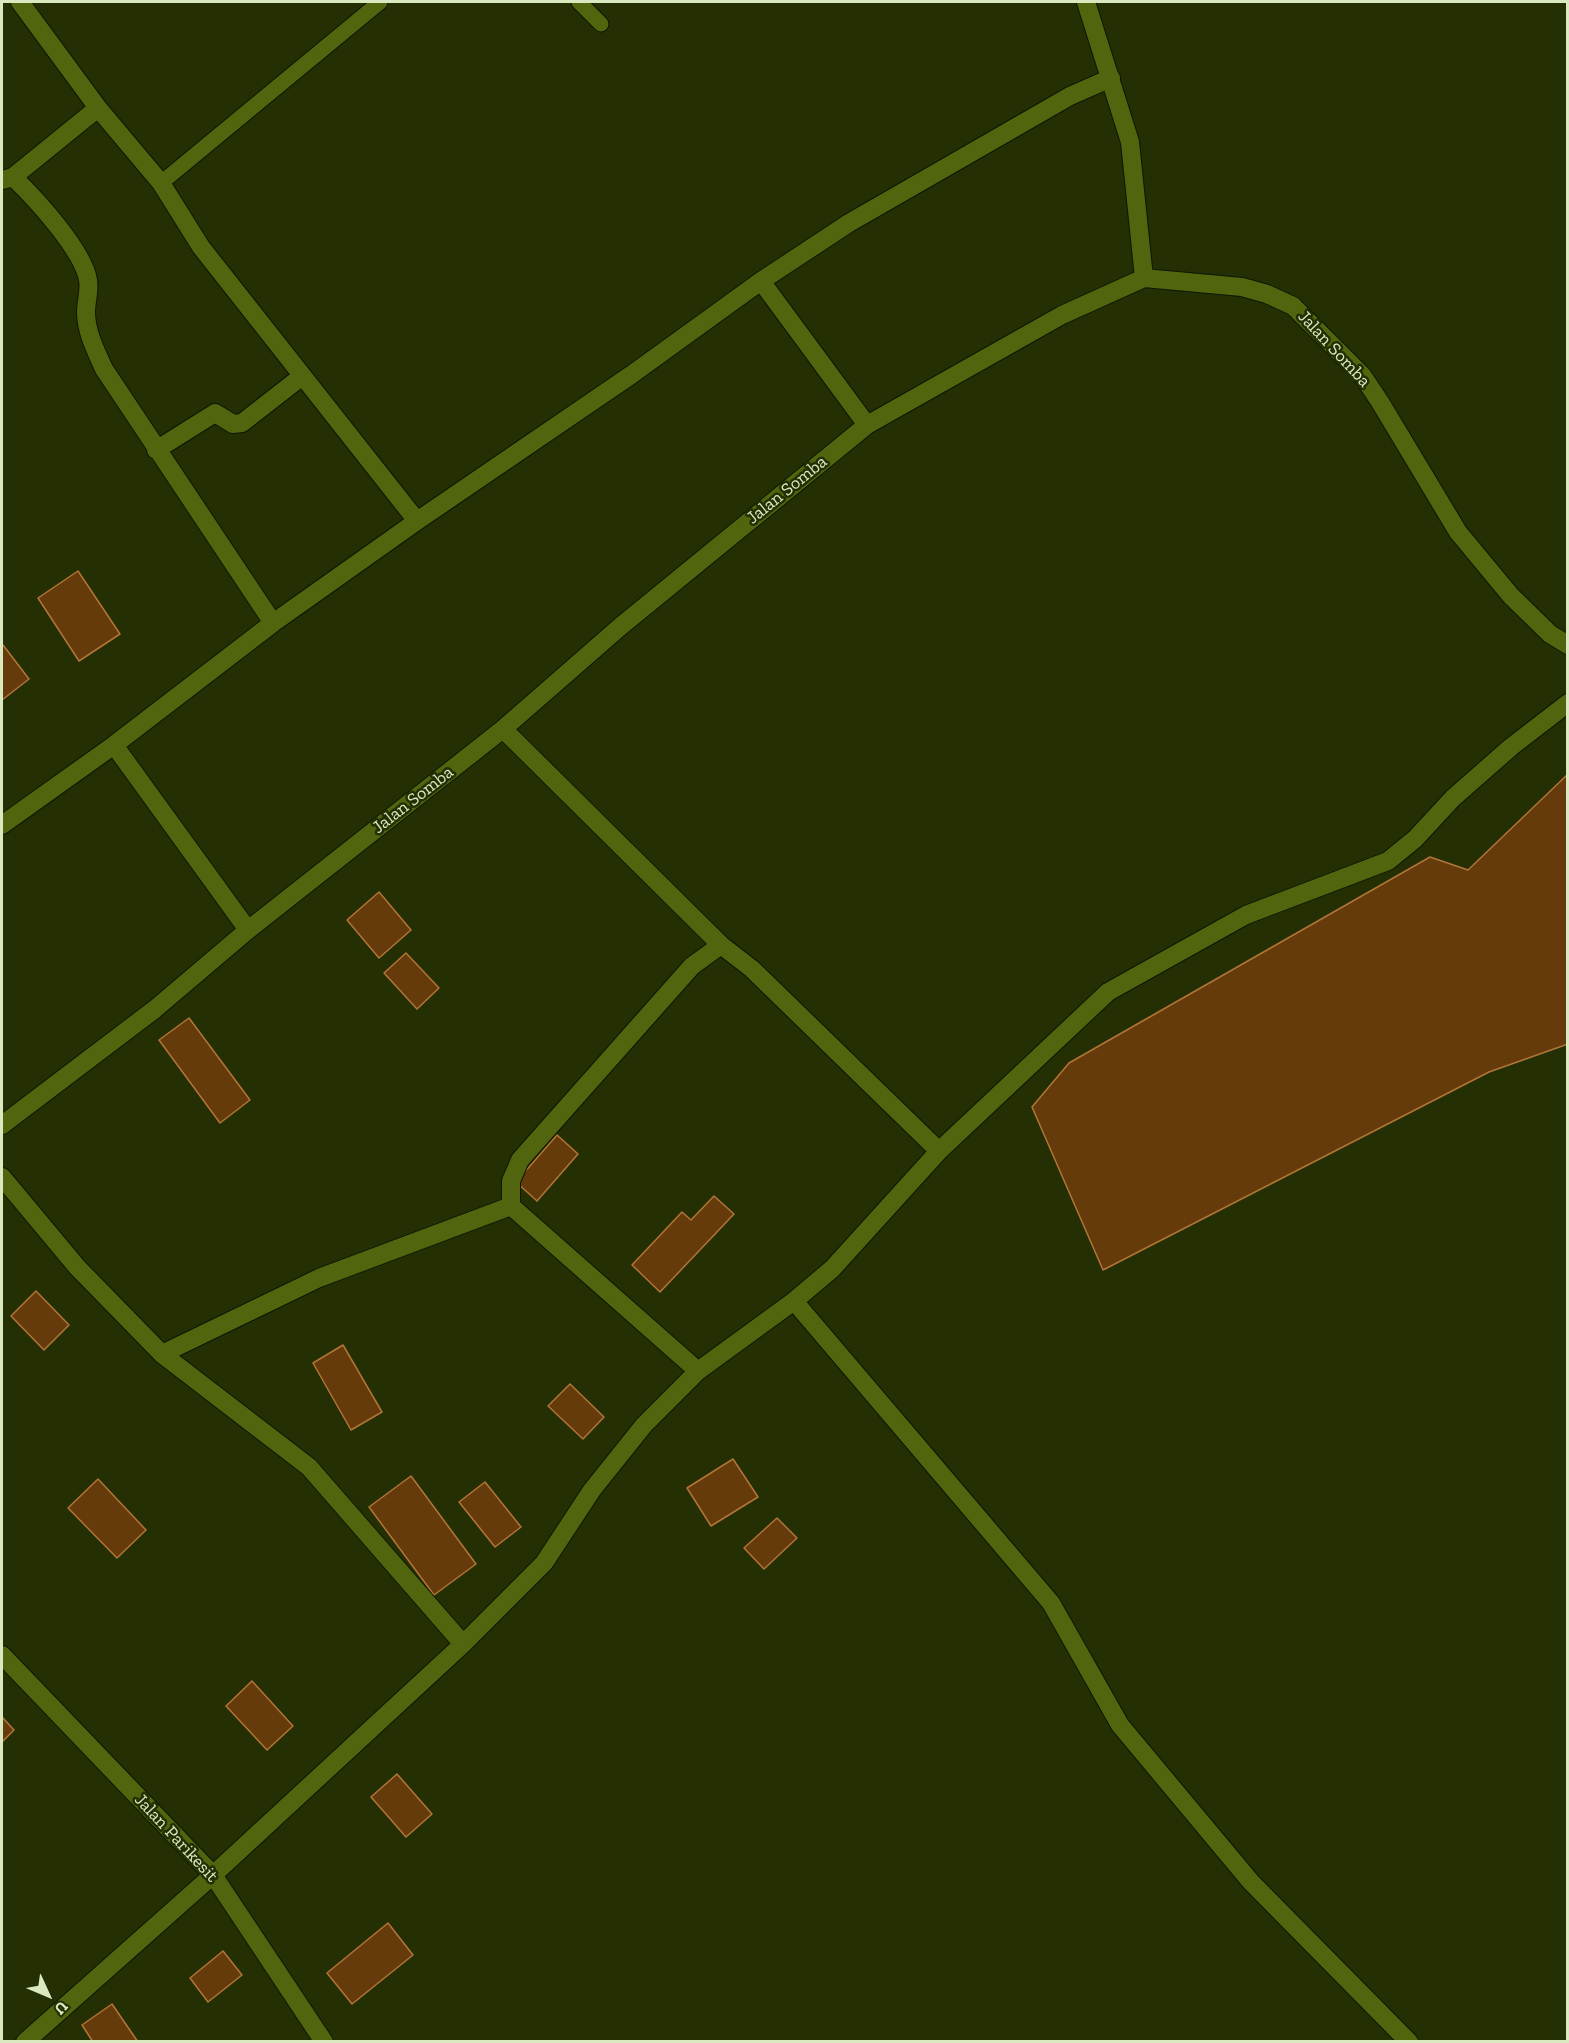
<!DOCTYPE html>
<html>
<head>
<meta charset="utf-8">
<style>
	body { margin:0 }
	#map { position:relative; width:1569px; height:2043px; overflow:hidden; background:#242f04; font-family:"Zilla Slab",serif }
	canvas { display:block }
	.frame { position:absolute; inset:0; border:3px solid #dbe9c1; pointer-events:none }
	.north { position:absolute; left:18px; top:1965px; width:60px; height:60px; -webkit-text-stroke:4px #242f04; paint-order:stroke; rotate:134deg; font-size:16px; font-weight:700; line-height:24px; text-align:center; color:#dbe9c1 }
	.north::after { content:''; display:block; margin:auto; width:21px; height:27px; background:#dbe9c1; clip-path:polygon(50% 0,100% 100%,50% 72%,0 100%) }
</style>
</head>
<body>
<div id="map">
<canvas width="1569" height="2043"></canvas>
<div class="frame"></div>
<div class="north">U</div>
</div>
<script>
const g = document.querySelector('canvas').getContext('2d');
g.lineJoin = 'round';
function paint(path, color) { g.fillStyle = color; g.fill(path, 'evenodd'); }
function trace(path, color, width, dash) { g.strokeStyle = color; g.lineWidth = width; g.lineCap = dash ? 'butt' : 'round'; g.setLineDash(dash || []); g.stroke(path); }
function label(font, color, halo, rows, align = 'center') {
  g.font = font + ' "Zilla Slab",serif'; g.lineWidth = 5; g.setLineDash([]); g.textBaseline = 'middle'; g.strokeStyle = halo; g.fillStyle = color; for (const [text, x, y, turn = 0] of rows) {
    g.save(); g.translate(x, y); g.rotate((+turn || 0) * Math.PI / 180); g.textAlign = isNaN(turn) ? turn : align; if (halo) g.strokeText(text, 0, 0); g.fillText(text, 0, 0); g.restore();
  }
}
const building = new Path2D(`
	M78,571L120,634L79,661L38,598Z
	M3,645L29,679L2,700V646Z
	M1568,774V1044L1489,1072L1103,1270L1032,1107L1069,1063L1430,857L1468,870Z
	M379,892L411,930L379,958L347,920Z
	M406,953L439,988L417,1009L384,973Z
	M189,1018L250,1100L220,1123L159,1040Z
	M557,1135L578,1154L537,1201L516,1182Z
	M714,1196L734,1214L660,1292L632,1265L682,1212L691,1220Z
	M36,1291L69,1325L44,1350L11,1316Z
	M343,1345L382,1412L351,1430L313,1363Z
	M570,1384L604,1417L583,1439L548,1406Z
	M733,1459L758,1497L711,1526L687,1488Z
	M411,1476L476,1564L434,1595L369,1507Z
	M98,1479L146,1530L117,1558L68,1508Z
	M485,1482L521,1527L495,1547L459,1502Z
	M777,1518L797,1538L764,1569L744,1548Z
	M252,1681L293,1726L267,1750L226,1706Z
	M2,1717L14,1730L2,1742Z
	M397,1774L432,1814L406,1837L371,1797Z
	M388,1923L413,1955L352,2004L327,1973Z
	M223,1951L242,1975L208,2002L190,1978Z
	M112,2004L138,2042H93L82,2025Z`);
const lane = new Path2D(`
	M579,2L601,24
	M161,183L380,2`);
const street = new Path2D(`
	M20,2L98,108
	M1086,2L1130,142L1144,278
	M13,177L98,108L161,183L201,247L417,521
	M2,180L13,177C35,198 83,250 88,280C90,291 86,301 86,312C86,332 96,351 104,369L273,623
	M761,281L867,425
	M156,450L215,413L233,424L242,423L301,377
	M503,729L721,945
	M114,745L248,930
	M2,825L114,745L273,623L417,521L631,375L761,281L849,223L1070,96L1111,78
	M2,1125L155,1009L248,930L503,729L621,626L867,425L1062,315L1144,278L1242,287L1267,294L1293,306L1362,375L1380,402L1458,532L1511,596L1550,634L1568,645
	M2,1177L77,1267L162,1354
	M794,1301L1051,1603L1120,1725L1251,1882L1409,2042
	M698,1371L511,1206V1181L520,1160L692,966L721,945L752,969L939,1151
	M463,1644L309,1467L162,1354L319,1278L511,1206
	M2,1655L213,1875L324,2042
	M25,2042L213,1875L463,1644L544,1563L592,1490L644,1425L698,1371L794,1301L832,1269L939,1151L1108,992L1246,915L1388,861L1415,839L1453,798L1511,747L1568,703`);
const streetNames = [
	["Jalan Somba",1334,349,47],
	["Jalan Somba",787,490,-39],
	["Jalan Somba",413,800,-38],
	["Jalan Parikesit",176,1838,47]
];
paint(building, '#653b0b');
trace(building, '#b37537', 1.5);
trace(lane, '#0f1601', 17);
trace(street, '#0f1601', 20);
trace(lane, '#50650d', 15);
trace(street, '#50650d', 18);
label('18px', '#dbe9c1', '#242f04', streetNames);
</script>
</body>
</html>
